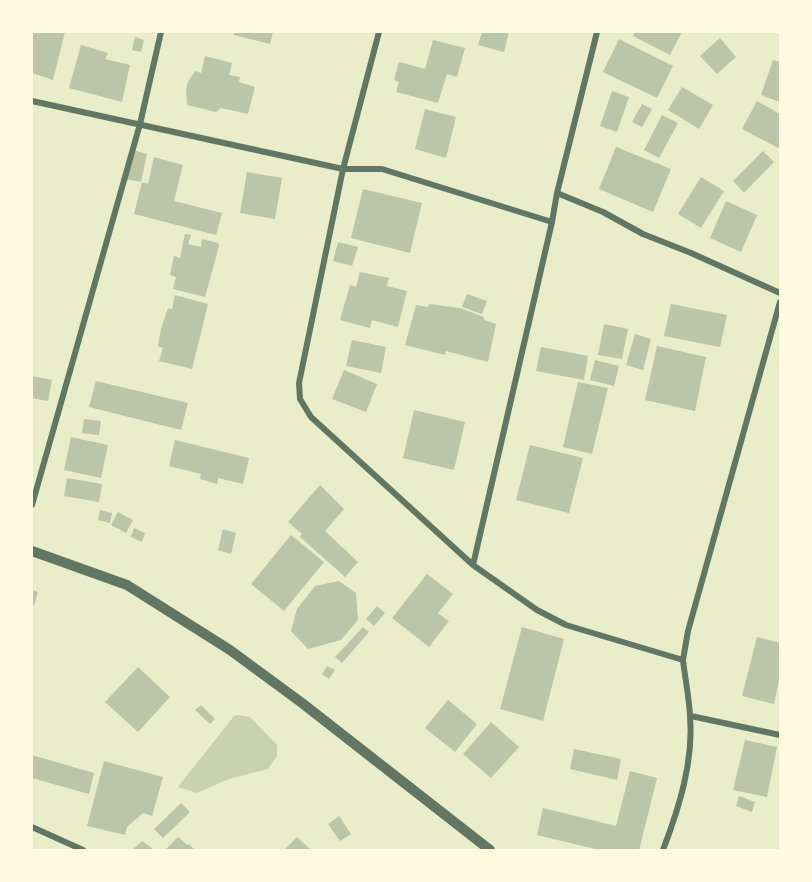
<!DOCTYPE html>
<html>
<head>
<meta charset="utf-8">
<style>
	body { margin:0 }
	#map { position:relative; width:812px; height:882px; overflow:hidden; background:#e9edc9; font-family:"Asap Condensed",sans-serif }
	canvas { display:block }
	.frame { position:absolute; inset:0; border:33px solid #fefae0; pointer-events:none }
</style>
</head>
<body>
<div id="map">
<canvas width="812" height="882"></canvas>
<div class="frame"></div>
</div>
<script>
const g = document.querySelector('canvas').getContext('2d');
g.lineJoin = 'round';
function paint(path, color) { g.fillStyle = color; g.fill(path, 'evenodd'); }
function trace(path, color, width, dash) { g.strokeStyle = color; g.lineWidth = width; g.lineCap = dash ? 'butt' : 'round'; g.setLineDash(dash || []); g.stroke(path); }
const green = new Path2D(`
	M239,715L250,717L277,745V756L268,769L229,779L197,793L178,787L234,716Z`);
const building = new Path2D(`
	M33,32H65L53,80L32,73Z
	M234,32H273L270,44L234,35Z
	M482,32H509L504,52L478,45Z
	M635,32H682L670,55L633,36Z
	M135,37L144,40L141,52L132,50Z
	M720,38L736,57L717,74L700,56Z
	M619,39L673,66L657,98L603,72Z
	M433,40L465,48L457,77L447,74L438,103L396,92L399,82L394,80L399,62L425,69Z
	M81,45L108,53L105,59L130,65L122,102L69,88Z
	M205,56L232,63L229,75L240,77L239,82L255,87L248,114L221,108L216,112L187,105L186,90L188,82L195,71L201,73Z
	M773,60L780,62V102L761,95Z
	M682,87L713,105L699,129L668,110Z
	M612,91L629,97L617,132L600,126Z
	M757,101L780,114V149L742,129Z
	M642,104L652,109L642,127L632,122Z
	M425,109L456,117L446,158L415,149Z
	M662,115L678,123L659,158L644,150Z
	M616,147L671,169L653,212L599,189Z
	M133,150L147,154L141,182L126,179Z
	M763,151L774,162L744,193L733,181Z
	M154,157L183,165L174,201L222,213L216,235L134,214L142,182L148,184Z
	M247,172L282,178L275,219L240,213Z
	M701,177L724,191L701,228L678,214Z
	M363,189L422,203L410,253L351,238Z
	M726,201L757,215L741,252L710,238Z
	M185,234L191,235L188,244L201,247L202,239L218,243L219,246L205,297L173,289L176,277L170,275L174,256L180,258Z
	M338,242L358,247L352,266L333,261Z
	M360,272L389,278L387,286L407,291L398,327L372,320L370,328L340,320L350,285L356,287Z
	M467,294L487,301L482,314L462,307Z
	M175,295L208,304L192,369L159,361L163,348L158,346L161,329L168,308L172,309Z
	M429,304L460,308L484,317V320L496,324L488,362L446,351L445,355L405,345L416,305L428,307Z
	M671,304L727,315L720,347L664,336Z
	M604,324L628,329L622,359L598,355Z
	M635,334L651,339L643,370L626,365Z
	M352,340L386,347L381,373L346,366Z
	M657,346L706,357L695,411L645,400Z
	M541,347L588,356L584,380L536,371Z
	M595,360L619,366L614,386L590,380Z
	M344,370L377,384L366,412L332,399Z
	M32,376L52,380L48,401L32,398Z
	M96,381L188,403L181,430L89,407Z
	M578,382L608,388L592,454L563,447Z
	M414,410L465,422L454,470L403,458Z
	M84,419L101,421L99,435L82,433Z
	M71,437L108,445L101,478L64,470Z
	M175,440L249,458L243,484L218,478L217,484L200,479L201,474L169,466Z
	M530,445L583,458L569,513L516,500Z
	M67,478L102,484L99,502L64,496Z
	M320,485L344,509L325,531L358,562L345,577L300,537L302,534L288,522Z
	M100,510L112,513L110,523L98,520Z
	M118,512L133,520L126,533L111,525Z
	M134,528L145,533L142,542L131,537Z
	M223,529L236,533L231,554L218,550Z
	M291,535L324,562L284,611L251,584Z
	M427,574L453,594L438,613L449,621L429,647L392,618Z
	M339,581L356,593L358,620L341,640L308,649L291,631L297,609L315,586Z
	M32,590L38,592L34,606L32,605Z
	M377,606L385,613L374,626L366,619Z
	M363,627L369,632L342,663L335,657Z
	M522,627L564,639L543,721L500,709Z
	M757,637L780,643V676L774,704L742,696Z
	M327,666L335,670L329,679L322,674Z
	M138,667L170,697L138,732L105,702Z
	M448,700L477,724L455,752L425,728Z
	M201,705L215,719L210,724L195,710Z
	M491,722L519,747L491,778L463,754Z
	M745,740L777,747L767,797L733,790Z
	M574,749L621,759L617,780L570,769Z
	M32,755L94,773L89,794L32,778Z
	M104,761L163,777L152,816L143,813L127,827L125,835L87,826Z
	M630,771L657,778L639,850H599L537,835L543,808L616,826Z
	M739,796L755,802L752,812L736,806Z
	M181,803L190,812L163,838L154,829Z
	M339,816L351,834L340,841L328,824Z
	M178,837L187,845L189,844L195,850H165Z
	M297,837L311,850H284Z
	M142,841L151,847L152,850H132Z`);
const minor = new Path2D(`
	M379,32L343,169L299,383L300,399L311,417L473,565
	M597,32L557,193L552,222L473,565L537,610L566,625L683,660C685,678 689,697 690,715C694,761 679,808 663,850
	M32,101L343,169H382L552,222
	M557,193L603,212L643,234L691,253L780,293
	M32,505L140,124L161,32
	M683,660L688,631L780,302
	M691,716L780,735
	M32,827L83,850`);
const tertiary = new Path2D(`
	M32,551L127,585L230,650L302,703L490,850`);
paint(green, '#cad2ad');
paint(building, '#bcc5a7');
trace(minor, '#617663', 6);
trace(tertiary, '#617663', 10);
</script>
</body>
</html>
